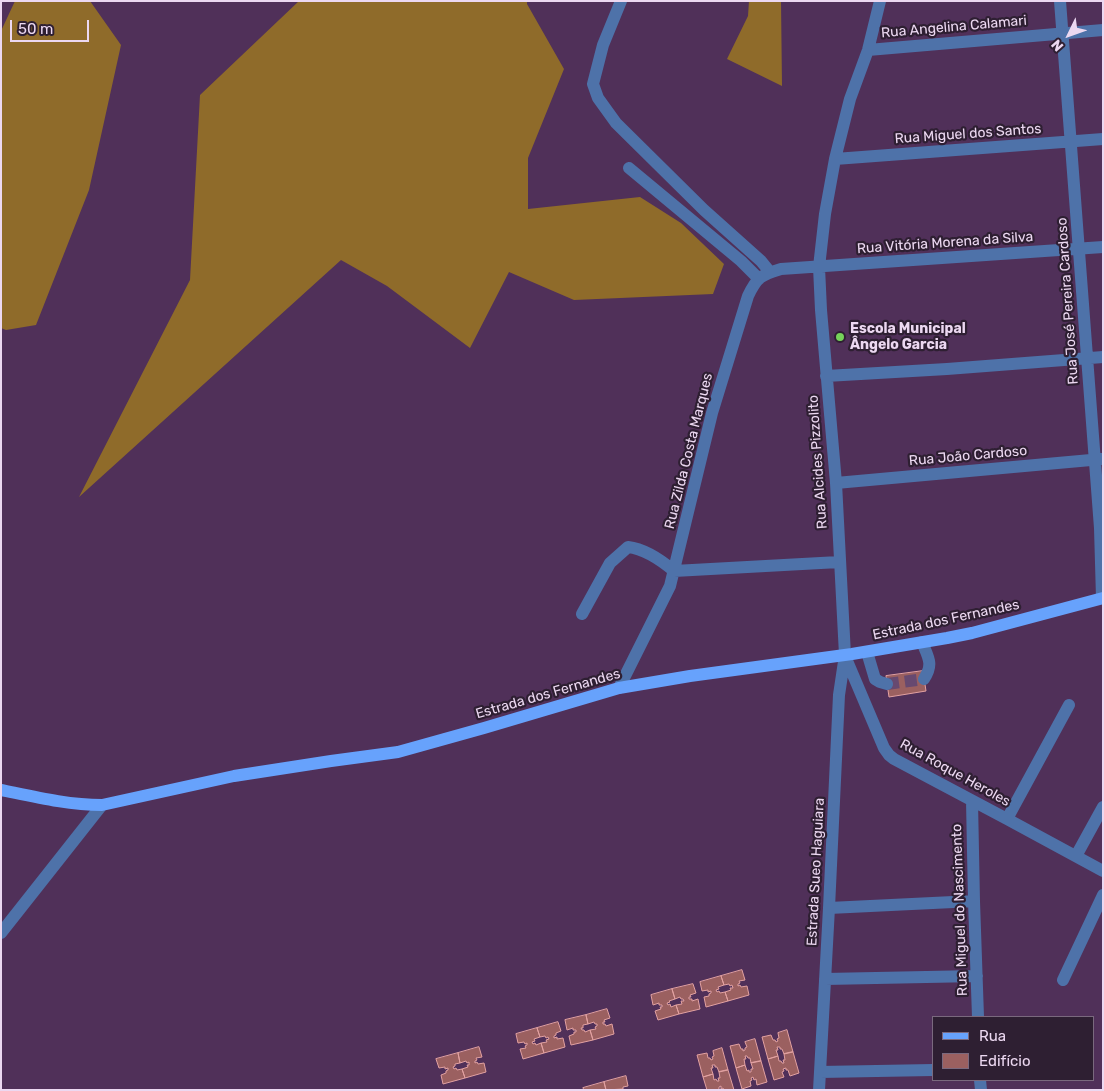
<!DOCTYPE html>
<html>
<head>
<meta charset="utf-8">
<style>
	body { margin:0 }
	#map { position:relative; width:1104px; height:1091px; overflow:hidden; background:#503059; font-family:Rubik,sans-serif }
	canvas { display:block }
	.frame { position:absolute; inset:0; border:2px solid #ecd8f1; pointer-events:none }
	.legend { position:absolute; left:932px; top:1016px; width:162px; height:65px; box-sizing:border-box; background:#2e1f32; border:1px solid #7a697e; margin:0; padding:6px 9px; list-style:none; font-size:15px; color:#ecd8f1 }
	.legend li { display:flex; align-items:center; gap:10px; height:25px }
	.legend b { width:25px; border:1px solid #7a697e }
	.north { position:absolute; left:1044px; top:10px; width:50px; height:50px; -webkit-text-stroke:4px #2e1f32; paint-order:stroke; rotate:228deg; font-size:14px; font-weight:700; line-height:20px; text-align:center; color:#ecd8f1 }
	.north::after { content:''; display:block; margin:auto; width:18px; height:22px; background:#ecd8f1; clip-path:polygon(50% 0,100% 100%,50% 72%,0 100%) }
	.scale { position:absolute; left:10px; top:20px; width:79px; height:22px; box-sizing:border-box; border:2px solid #ecd8f1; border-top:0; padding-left:6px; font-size:15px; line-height:18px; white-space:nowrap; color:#ecd8f1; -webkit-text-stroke:4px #2e1f32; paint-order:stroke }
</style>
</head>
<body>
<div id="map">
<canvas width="1104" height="1091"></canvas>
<div class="frame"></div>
<ul class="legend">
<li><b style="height:6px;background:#67a2fc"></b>Rua</li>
<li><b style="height:14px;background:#9b6060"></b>Edifício</li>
</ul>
<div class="north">N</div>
<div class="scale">50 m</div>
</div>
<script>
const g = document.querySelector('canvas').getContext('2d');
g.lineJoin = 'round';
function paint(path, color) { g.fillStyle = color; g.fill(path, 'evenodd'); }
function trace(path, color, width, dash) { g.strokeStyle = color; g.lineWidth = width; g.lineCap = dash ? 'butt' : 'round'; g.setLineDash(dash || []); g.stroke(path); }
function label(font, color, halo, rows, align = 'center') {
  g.font = font + ' Rubik,sans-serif'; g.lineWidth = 4.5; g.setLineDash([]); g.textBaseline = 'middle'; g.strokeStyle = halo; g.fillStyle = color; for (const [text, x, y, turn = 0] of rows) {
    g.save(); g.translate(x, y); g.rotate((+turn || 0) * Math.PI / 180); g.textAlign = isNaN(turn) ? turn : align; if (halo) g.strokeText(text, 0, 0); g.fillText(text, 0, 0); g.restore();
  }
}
const forest = new Path2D(`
	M15,1H90L121,45L89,190L36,325L6,330L1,328V31Z
	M299,1H527V4L564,69L528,158V209L640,197L681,223L724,264L713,294L574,300L509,272L470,348L387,286L341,260L79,497L190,280L200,95Z
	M749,1H781L782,86L727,59L748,16Z`);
const building = new Path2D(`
	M923,671L926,691L889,697L886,676Z
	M742,970L745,980L739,981L740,983L738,984V986L740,985L741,987L747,986L749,995L728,1001L725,992L731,990L730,988H733L732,985L730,986L729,984L724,985L721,976Z
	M721,976L724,985L718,987L719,989L716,990L717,992L719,991L720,993L725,992L728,1001L706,1007L704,997L709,996V994L711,993V991L708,992V990L702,991L700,982Z
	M693,984L696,993L690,995L691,997H689V999H692V1001L698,999L700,1009L679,1014L676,1005L682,1004L681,1001H684L683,999H681L680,997L675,999L672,989Z
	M672,989L675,999L669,1001L670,1002L667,1003L668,1005L670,1004L671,1007L676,1005L679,1014L658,1020L655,1011L661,1009L660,1007H662V1005H659V1003L653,1005L651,995Z
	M607,1009L610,1018L604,1020L605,1022H603V1024H605L606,1026L612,1024L614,1034L593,1040L590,1030L596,1029L595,1027L597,1026V1024H595L594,1022L588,1024L586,1015Z
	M586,1015L588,1024L583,1025V1028H581L582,1030H584L585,1032L590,1030L593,1040L571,1045L569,1036L574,1034V1032H576V1030H573V1028L567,1030L565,1020Z
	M558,1022L561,1031L556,1033V1035L554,1036V1038L557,1037V1039L563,1038L565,1047L544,1053L541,1043L547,1042L546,1040L549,1039L548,1037L546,1038L545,1036L540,1037L537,1028Z
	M537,1028L540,1037L534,1039L535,1041L532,1042L533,1044L535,1043L536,1045L541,1043L544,1053L523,1059L520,1049L526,1048L525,1046L527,1045V1043L525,1044L524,1042L518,1043L516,1034Z
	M787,1030L793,1052L784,1054L782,1049H780V1047H777L778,1050H776L778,1056L768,1059L762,1037L771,1035L773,1040H775L776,1042L778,1041L777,1039L779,1038L778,1033Z
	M755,1039L761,1061L751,1063L750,1058H748L747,1056H745L746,1059H744L745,1065L736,1068L730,1046L739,1044L741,1049H743V1051L745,1050V1048L747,1047L745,1042Z
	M479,1047L482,1057L476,1058L477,1060L475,1061V1063L477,1062L478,1064L484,1063L486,1072L465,1078L462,1069L468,1067L467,1065H469V1062L467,1063L466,1061L460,1063L458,1053Z
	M722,1048L728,1070L719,1072L717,1067H715V1065H712L713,1068H711L713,1074L703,1077L697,1055L707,1053L708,1058H710L711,1060L713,1059L712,1057L714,1056L713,1051Z
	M793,1052L799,1073L790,1076L788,1070H786V1068L783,1069L784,1071L782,1072L784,1077L774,1080L768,1059L778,1056L779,1061H781L782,1063H784L783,1060H785L784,1054Z
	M458,1053L460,1063L455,1064V1066L453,1067L454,1069L456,1068L457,1070L462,1069L465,1078L443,1084L441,1075L446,1073V1071L448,1070V1068L445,1069V1067L439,1068L436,1059Z
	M761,1061L767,1082L757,1085L756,1079L754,1080L753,1077L751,1078L752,1080L750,1081L751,1086L742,1089L736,1068L745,1065L747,1071L749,1070V1072H751V1069H753L751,1063Z
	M728,1070L734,1090H724L723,1088L721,1089V1086L719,1087V1089L717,1090H707L703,1077L713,1074L714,1080L716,1079L717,1081H719L718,1078H720L719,1072Z
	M626,1076L628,1086L623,1087V1089L606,1090L604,1082Z
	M604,1082L606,1090H584L583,1088Z`);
const minorTunnel = new Path2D(`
	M887,684L924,679`);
const minor = new Path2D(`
	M621,1L603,45L593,84L598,98L616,123L704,210L761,261L770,272
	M1060,1L1100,528L1102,598
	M868,50L1103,30
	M835,159L1103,139
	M629,168L741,261L759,279
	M826,376L947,369L1103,357
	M836,483L1102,459
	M582,614L610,563L628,547C645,549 661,560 674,571L839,562
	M922,642C928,657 934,664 924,679
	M867,652L875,679L880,682L887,684
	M845,656L884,748L889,755L894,759L1007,819L1103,871
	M619,688L670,586L712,413L748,296C757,277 761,275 781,269L1103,247
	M972,801L974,901L978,1017
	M1007,819L1069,705
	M1076,856L1103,807
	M829,908L974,901
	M1,933L102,805
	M825,979L977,976
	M1063,980L1103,895
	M820,1072L933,1070
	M980,1080L981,1090
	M819,1090L829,908L839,695L845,655L836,483L821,310L819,267L825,214L835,159L850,99L868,50L880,1`);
const major = new Path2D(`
	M1,790C35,797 68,805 102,805L234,776L331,761L398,752L484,728L619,688L690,676L852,654L947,638L972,633L1103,598`);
const markers = [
	[840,337,5,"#76d25a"]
];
const streetNames = [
	["Rua Angelina Calamari",954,27,-5],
	["Rua Miguel dos Santos",968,134,-4],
	["Rua Vitória Morena da Silva",945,243,-4],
	["Rua José Pereira Cardoso",1068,301,-94],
	["Rua Zilda Costa Marques",689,451,-76],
	["Rua João Cardoso",968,456,-5],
	["Rua Alcides Pizzolito",818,462,-94],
	["Estrada dos Fernandes",946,620,-12],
	["Estrada dos Fernandes",548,694,-16],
	["Rua Roque Heroles",955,773,29],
	["Estrada Sueo Haguiara",816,872,-87],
	["Rua Miguel do Nascimento",960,910,-92]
];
const poiNames = [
	["Escola Municipal",850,329],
	["Ângelo Garcia",850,345]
];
paint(forest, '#8f6b2a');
paint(building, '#9b6060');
trace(building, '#e2a1a1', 1);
trace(minorTunnel, '#674970', 12, [12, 6]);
trace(minor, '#4e72a9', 12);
trace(major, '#67a2fc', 12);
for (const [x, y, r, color] of markers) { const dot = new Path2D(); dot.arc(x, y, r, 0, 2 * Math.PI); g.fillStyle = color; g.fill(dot); trace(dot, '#2e1f32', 2); }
label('14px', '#ecd8f1', '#2e1f32', streetNames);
label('bold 14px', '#ecd8f1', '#2e1f32', poiNames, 'left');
</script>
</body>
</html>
